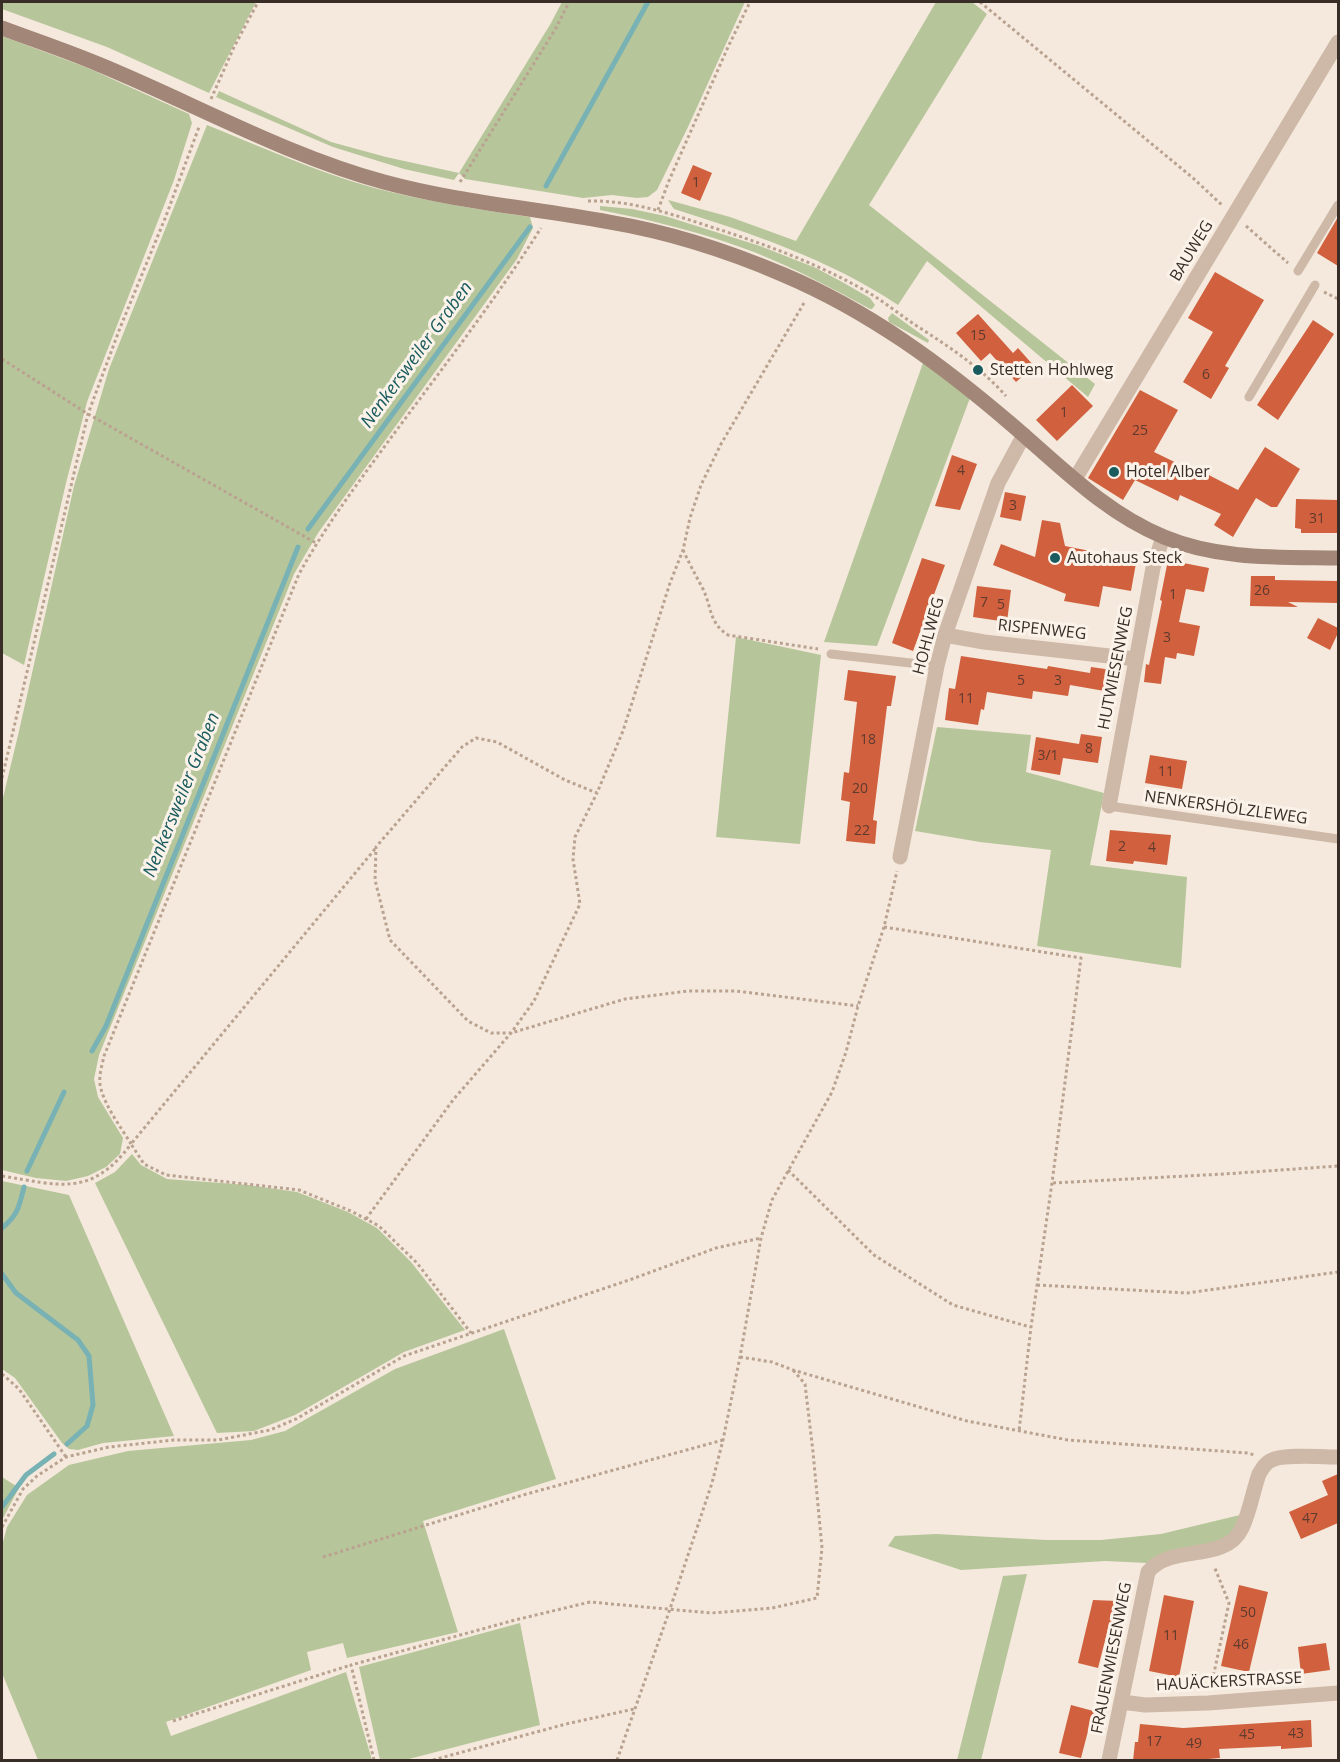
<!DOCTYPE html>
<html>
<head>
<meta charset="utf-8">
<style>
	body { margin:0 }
	#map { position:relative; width:1340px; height:1762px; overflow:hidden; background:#f4e9dc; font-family:"Open Sans",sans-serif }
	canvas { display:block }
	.frame { position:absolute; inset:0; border:3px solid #392d28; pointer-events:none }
</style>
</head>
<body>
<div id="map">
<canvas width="1340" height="1762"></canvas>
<div class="frame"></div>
</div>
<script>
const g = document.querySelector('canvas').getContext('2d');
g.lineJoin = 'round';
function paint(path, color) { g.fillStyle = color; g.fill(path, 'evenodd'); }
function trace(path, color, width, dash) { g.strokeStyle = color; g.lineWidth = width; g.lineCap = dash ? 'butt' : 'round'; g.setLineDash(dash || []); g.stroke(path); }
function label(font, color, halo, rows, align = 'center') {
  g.font = font + ' "Open Sans",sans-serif'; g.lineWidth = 6; g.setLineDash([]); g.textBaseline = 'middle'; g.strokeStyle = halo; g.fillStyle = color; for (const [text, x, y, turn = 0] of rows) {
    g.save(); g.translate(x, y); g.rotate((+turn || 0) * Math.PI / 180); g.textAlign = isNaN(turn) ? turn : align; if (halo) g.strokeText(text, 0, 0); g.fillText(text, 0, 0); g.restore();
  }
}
const green = new Path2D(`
	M2,2H256L209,93L107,47L2,9Z
	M562,2H745L688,127L657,190L648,197L637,198L612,195L583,198L465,179L459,173L454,180L404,169L333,147L216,97L219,91L331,142L386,157L459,173L551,23Z
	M936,2H972L987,14L869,205L1095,384L1088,397L927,261L898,305C829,259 753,234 674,209L668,200L730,217L796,241Z
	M2,36L88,68L189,114L192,123L174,180L87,402L66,483L24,665L2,653Z
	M207,125C261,147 315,171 371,187C423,201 477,209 530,217L533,228L517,259L318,533L294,574L99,1055L94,1079L98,1097L123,1138L120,1154L106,1167L88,1176L66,1181L36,1178L2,1170V802L19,731L74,486L109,369Z
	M600,206L632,209L665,216L760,246L816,268L844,283L870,298L875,305L872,309H870C832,288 794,268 754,252C704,233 652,220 600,210Z
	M892,313L929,340L928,343L889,322L888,318Z
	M923,363L970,398L877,646L824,642Z
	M736,637L821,655L800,844L716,837Z
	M937,727L1031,735L1026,772L1104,793L1090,865L1187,877L1181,968L1037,946L1051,850L980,842L915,831Z
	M132,1154L141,1165L167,1179L248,1185L297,1192L348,1212L377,1228L411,1262L465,1330L404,1352L295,1415L254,1431L217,1433L95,1183L115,1172Z
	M2,1181L69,1195L174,1436L103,1443L78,1450L69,1449L62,1443L15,1378L2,1369Z
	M504,1329L556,1479L423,1521L458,1632L347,1658L343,1643L307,1652L311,1670L166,1722L171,1736L346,1672L372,1760H38L2,1673V1546L7,1527L27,1495L69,1465L128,1451L251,1440L285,1431L395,1369Z
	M2,1477L19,1488L2,1520Z
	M1240,1515L1231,1537L1148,1563L1105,1561L961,1570L888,1546L895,1536L936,1534L1046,1540H1101L1161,1534Z
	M1027,1574L981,1760H957L1003,1576Z
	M520,1623L540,1725L405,1760H380L359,1667Z`);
const stream = new Path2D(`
	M546,186L648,2
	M308,529L530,227
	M92,1051L106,1026L298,547
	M27,1171L64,1092
	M2,1228C18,1215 19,1207 24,1187
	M2,1274L16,1293L78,1340L89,1356L93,1405L87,1426L67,1444
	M2,1507L26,1475L54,1454`);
const building = new Path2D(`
	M693,165L712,173L700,201L681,193Z
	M1338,217V266L1317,253Z
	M1215,272L1264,300L1225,366L1229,368L1211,399L1183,382L1213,332L1188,318Z
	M978,314L1013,353L1018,348L1034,366L1016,382L990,353L981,361L956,333Z
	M1313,320L1334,334L1278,420L1257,405Z
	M1072,385L1093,406L1057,441L1036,420Z
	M1140,390L1178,410L1154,452L1193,471L1195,468L1238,490L1265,447L1300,469L1277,507H1271L1256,498L1233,537L1214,525L1221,514L1180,495L1178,501L1135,480L1123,500L1088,478Z
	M952,455L977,464L960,510L935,506Z
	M1005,492L1026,496L1021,521L1000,517Z
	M1296,499L1338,500V533H1301V529L1295,528Z
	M1042,520L1060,523L1065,546L1090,551L1089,554L1136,563L1131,591L1103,586L1099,607L1064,601L1066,594L993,565L1001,544L1035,557Z
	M922,558L945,565L913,651L892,643Z
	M1168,560L1209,568L1204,592L1186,589L1179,622L1200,626L1194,656L1177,653L1176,659L1165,657L1161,684L1144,682L1146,664L1149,665L1162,601L1160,600Z
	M1251,576H1275V580L1338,581V603L1288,602L1298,607L1250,606Z
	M977,586L1011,590L1007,622L973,617Z
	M1318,618L1338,628V633L1330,650L1307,638Z
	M961,656L1047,669L1048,666L1090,673L1091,667L1119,671L1116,693L1070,685L1068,696L1033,691L1032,699L987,692L984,710L981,709L978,725L945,720L949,688L955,689Z
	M848,670L896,676L891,706H887L873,820L877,821L875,844L846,841L850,802L841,800L844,772L849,773L857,702L844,700Z
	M1081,734L1102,737L1098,763L1063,758L1060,775L1031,770L1036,737L1079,744Z
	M1150,755L1187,761L1182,789L1145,783Z
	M1110,830L1171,835L1167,865L1134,861L1133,864L1106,861Z
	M1338,1474V1523L1301,1539L1289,1512L1328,1495L1322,1481Z
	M1239,1585L1268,1592L1249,1672L1221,1666Z
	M1164,1595L1194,1601L1179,1677L1149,1671Z
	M1093,1600L1117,1601V1625H1109L1098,1668L1078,1663Z
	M1326,1643L1330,1670L1301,1674L1298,1647Z
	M1071,1705L1097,1712L1092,1732L1088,1731L1081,1758L1059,1753Z
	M1311,1720L1312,1747L1281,1749V1746L1219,1749L1220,1758L1185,1761H1133L1135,1742H1138L1140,1724L1183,1728Z`);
const path = new Path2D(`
	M980,2L1193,178L1223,206
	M211,99L234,47L258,2
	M460,182L556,28L569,2
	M588,201C629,200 669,213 708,226C762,243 814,262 864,290C884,301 901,316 920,328C951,348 981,368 1006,396
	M658,210L668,183L728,47L750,2
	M1246,226L1288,263
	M1324,292L1338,299
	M804,303L721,444L701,485L690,518L683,550L670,583L623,731L597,793L565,780L497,742L476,738L462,747L376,847L375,880L390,940L468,1021L491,1033H511L625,999L688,991H736L858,1006
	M2,359L88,414L316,543
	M683,550C689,563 696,576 703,589C712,608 709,623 728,635L818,649
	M2,778L88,414L120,328L166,216L199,127
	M375,849L131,1144L144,1164L166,1175L299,1190L351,1211L379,1226L417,1263L471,1333
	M884,927L1081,958L1052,1183L1031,1327L1019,1431
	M788,1170L874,1255L953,1305L1030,1327
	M2,1176C59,1185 91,1198 131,1144C121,1127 103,1104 100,1084C99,1075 102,1065 104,1056L299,574C326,525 360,480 393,435C444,366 496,299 541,228
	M1053,1183L1224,1174L1338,1166
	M366,1219L453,1100L511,1033L534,1001L580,904L573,859L575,837L597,793
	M1037,1285L1187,1293L1338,1272
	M740,1357L772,1362L793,1370L967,1421L1068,1440L1247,1453L1255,1455
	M2,1374L19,1389L66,1457
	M2,1527L23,1489L37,1476L66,1457L109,1447L174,1440H218L270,1430L296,1419L404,1356L632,1279L716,1248L761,1238
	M323,1557L523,1495L723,1440
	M1211,1687L1229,1603L1214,1566
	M173,1721L351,1665
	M374,1760L351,1665L515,1620L590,1602L711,1613L772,1608L817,1598L822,1548L813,1452L805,1384L793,1370
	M433,1760L566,1724L634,1709
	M617,1760L670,1609L712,1483L723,1440L740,1357L761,1238L772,1200L832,1092L846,1052L858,1006L884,927L897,871`);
const lane = new Path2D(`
	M1298,271L1338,205
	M1249,397L1315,285
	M831,654L937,666
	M1109,806L1338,839`);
const street = new Path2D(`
	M1075,479L1338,42
	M945,635L984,642L1136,659
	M1109,806L1153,568L1163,537
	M900,857L937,666L945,635L998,483L1024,435
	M1122,1702L1145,1705L1208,1703L1338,1693
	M1109,1760L1148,1572C1171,1543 1225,1564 1242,1528C1250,1511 1253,1491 1259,1474C1262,1469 1266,1462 1272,1460C1284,1454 1323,1457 1338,1457`);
const secondary = new Path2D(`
	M2,28C34,40 67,51 98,64C193,103 285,155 384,182C457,202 534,208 609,222C669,232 728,251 784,275C869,311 942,365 1011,424C1059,465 1105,513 1164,537C1219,560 1280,557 1338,558`);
const markers = [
	[978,370,6,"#1a5b5f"],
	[1114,472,6,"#1a5b5f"],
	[1055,558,6,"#1a5b5f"]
];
const numberNames = [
	["1",696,183],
	["15",978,336],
	["6",1206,375],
	["1",1064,413],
	["25",1140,431],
	["4",961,471],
	["3",1013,506],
	["31",1317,519],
	["26",1262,591],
	["1",1173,595],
	["7",984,603],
	["5",1001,605],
	["3",1167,638],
	["5",1021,681],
	["3",1058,681],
	["11",966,699],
	["18",868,740],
	["8",1089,749],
	["3/1",1048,756],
	["11",1166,772],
	["20",860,789],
	["22",862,831],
	["2",1122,847],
	["4",1152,848],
	["47",1310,1519],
	["50",1248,1613],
	["11",1171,1636],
	["46",1241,1645],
	["43",1296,1734],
	["45",1247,1735],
	["17",1154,1742],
	["49",1194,1744]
];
const streetNames = [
	["BAUWEG",1192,251,-59],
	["RISPENWEG",1042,630,6],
	["HOHLWEG",929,636,-75],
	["HUTWIESENWEG",1116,668,-79],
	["NENKERSHÖLZLEWEG",1226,808,8],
	["FRAUENWIESENWEG",1112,1658,-79],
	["HAUÄCKERSTRASSE",1229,1682,-3]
];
const poiNames = [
	["Stetten Hohlweg",990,370],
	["Hotel Alber",1126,472],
	["Autohaus Steck",1067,558]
];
const waterNames = [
	["Nenkersweiler Graben",417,355,-54],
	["Nenkersweiler Graben",182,795,-68]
];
paint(green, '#b7c59a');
trace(stream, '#78b2b4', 5);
paint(building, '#d0603e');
trace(path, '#baa291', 3, [3, 3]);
trace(lane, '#ceb8a7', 9);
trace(street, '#ceb8a7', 15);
trace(secondary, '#a28678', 15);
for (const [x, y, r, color] of markers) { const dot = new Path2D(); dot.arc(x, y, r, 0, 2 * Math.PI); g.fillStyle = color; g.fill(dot); trace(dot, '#fbf3e9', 2); }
label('14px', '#5f3a2e', null, numberNames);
label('16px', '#392d28', '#fbf3e9', streetNames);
label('16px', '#392d28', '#fbf3e9', poiNames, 'left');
label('italic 18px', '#1a5b5f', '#fbf3e9', waterNames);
</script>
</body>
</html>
